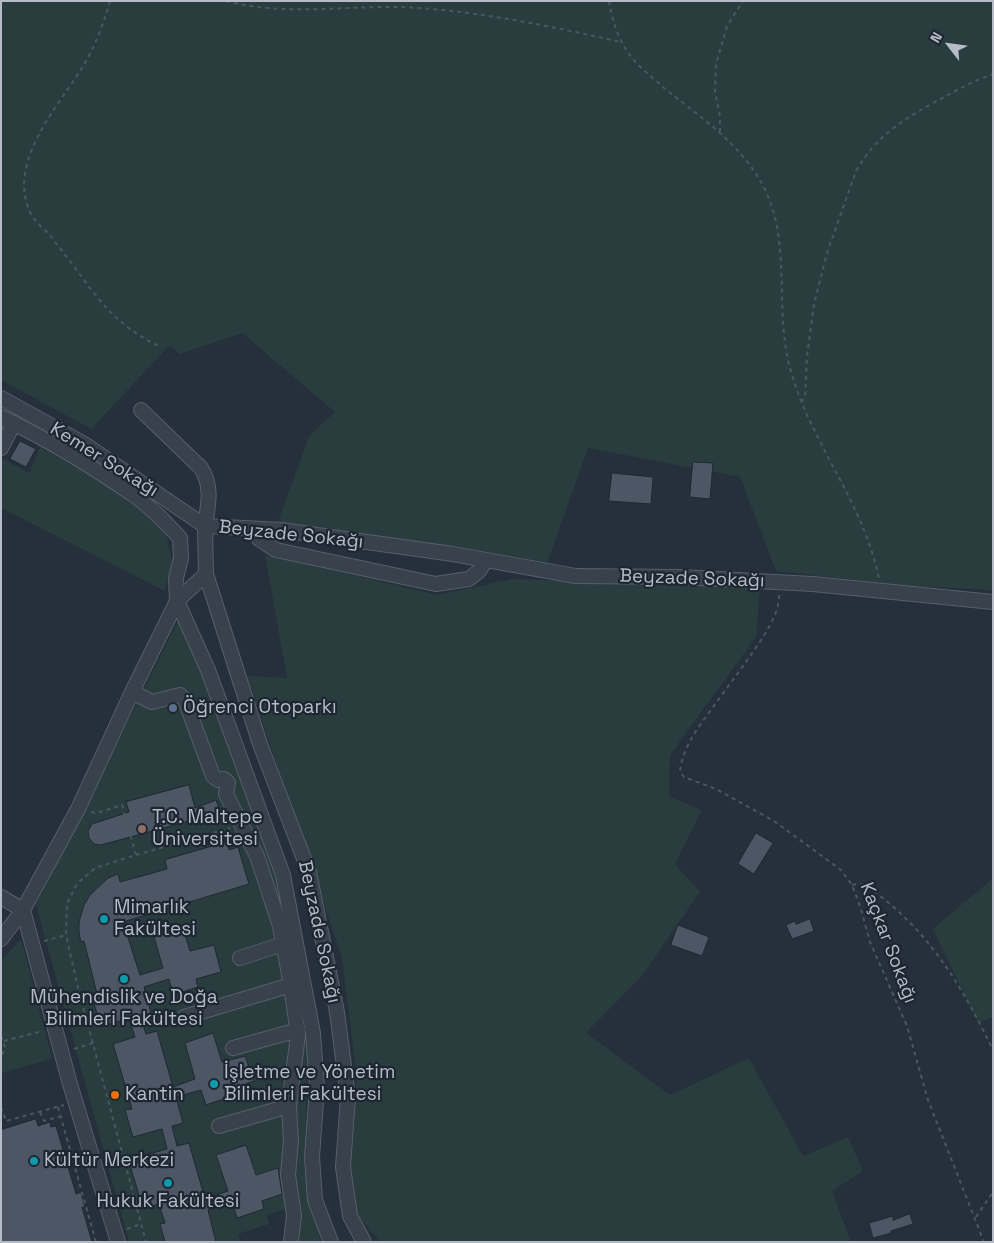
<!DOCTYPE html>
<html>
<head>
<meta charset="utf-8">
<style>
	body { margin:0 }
	#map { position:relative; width:994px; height:1243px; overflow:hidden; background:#262f3c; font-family:"Space Grotesk",sans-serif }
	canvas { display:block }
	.frame { position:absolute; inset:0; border:2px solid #b5bcc7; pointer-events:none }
	.north { position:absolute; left:924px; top:20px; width:50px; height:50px; -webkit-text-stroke:4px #1e2631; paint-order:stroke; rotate:300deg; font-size:14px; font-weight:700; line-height:20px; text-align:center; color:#b5bcc7 }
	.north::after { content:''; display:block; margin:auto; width:18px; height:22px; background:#b5bcc7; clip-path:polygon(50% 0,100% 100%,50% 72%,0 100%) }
</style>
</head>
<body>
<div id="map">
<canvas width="994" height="1243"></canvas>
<div class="frame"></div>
<div class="north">N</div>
</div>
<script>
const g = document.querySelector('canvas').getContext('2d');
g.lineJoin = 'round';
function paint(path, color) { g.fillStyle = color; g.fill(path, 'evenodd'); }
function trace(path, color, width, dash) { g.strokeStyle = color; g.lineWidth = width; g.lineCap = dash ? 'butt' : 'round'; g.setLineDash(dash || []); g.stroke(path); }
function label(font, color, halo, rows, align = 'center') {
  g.font = font + ' "Space Grotesk",sans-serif'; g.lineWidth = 4.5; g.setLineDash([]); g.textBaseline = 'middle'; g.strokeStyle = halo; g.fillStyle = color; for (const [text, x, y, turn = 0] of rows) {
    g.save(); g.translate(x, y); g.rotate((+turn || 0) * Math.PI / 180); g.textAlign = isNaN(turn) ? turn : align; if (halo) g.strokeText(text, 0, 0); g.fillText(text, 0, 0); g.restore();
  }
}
const green = new Path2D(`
	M1,1H993V591L981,589L921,587L776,571L740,477L588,448L545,569L276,527L309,436L335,412L242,333L180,354L170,345L91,429L1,380Z
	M40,447L107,485L145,513L166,535L172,562L165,591L1,508V463L3,459L29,473Z
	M265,555L438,595L512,579L760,587L756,637L670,755L669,796L702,810L675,864L700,892L641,977L586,1033L670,1095L749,1058L803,1156L848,1137L863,1171L832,1191L851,1242H380L358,1216L349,1161L357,1079L342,958L247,676L287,678Z
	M182,622L189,635L284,894L308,1042L306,1075L307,1141L314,1207L320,1242H300L295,1197L286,1209L267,1215L269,1224L238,1234L241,1242H129L36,905L177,623Z
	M993,878V1017L978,1023L933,929Z
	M19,941L22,942L52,1059L1,1073V961Z`);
const building = new Path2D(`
	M20,441L36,449L26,467L10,459Z
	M693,462L713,463L710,499L690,497Z
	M612,473L653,477L651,504L609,501Z
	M189,785L195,808L216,800L221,813L204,819V817L101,845L94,844L89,838L88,831L92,824L129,812L126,802Z
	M756,833L773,843L754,874L738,864Z
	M227,842L229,850L238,847L249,884L123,922L140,975L163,968L154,937L183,928L190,951L214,945L221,972L196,979L198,987L173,995L169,979L144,987L151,1013L140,1016L146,1034L157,1031L173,1087L195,1079L185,1043L213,1033L222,1062L245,1056L254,1081L228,1090L229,1097L206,1105L201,1090L176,1097L183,1123L172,1126L177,1146L189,1143L205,1199L228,1191L216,1155L246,1145L256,1175L278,1168L282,1194L262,1201L264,1209L237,1218L232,1202L208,1210L216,1242H165L160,1224L165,1223L159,1204L152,1206L149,1196L140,1199L130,1165L143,1161L142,1156L167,1149L162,1129L133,1137L125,1110L132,1109L113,1044L135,1037L129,1018L101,1027L93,1000L98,998L84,941L81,942L79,933V922L84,905L90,895L108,878L118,874L120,882L167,869L165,860Z
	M810,919L814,931L792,939L786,925L795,921L796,924Z
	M678,925L709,937L702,956L671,945Z
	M36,1119L38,1126L50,1122L51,1127L56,1126L76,1194L81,1192L85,1207H82L92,1242H1V1130Z
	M910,1214L913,1224L891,1231V1233L873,1238L869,1223L893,1216V1220Z`);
const path = new Path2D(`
	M110,1C103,26 94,49 80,71C55,110 6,165 31,214C35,222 43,228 49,234C56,243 63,252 70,261C98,299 115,325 159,346
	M226,1C283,16 342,6 400,7C475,10 549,26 621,42
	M609,1C612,19 617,36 627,51C637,66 651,76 664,88C699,116 738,142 761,182C792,237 775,300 788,360C806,438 863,499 879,579
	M720,132V116L715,91L716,64L727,26L743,1
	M801,402L805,398L807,356L814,304L827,253L856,171C877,135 902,120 937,101C955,91 973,81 993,74
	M779,595C779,611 771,624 763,637C748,660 732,681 716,703C701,724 683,745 680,771L684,777L716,789L774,821L841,870L852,885L860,906L870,942L907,1026L928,1100L984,1242
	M91,812L97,813L122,805L136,855L95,868L77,884L67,903L66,935L78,988L146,1242
	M136,855L230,828
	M852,885C866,881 875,892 885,900C934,939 966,994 993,1050
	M44,941L66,935
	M1,1036L5,1047L1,1058
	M4,1041L43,1031
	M74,1049L93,1043
	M1,1107L6,1121L64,1105
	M58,1107L96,1242
	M40,1112L44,1121L65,1115
	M105,1159L122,1154
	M976,1217L993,1192
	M127,1229L141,1224`);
const minor = new Path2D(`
	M1,398L86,445L205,526C208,505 213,487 201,468L141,410
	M1,417C47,439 93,467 135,496C152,508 166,523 180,538L181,558L176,578L177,601L208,670L283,875L313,1033L317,1087L312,1157L315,1200L331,1242
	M1,448L14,423
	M255,529L259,539L276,550L436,584L469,579L479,571L486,560
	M132,692L152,702L180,695L185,700L213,776L218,780L224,779L228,783L226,794L257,856L280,926L291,985L298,1035L289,1106L291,1140L288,1175L294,1215L291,1242
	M1,897L23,910L70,1084L118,1242
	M1,939L23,910L78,809L132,692L177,601L206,574
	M240,958L283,944
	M184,1017L291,985
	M233,1048L298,1030
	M219,1126L289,1106
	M364,1242L350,1216L343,1167L348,1097L337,1012L309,872L260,744L206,574L205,526L281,530L453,554L576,576L681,577L813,584L993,602`);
const markers = [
	[173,708,5,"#5c6f8a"],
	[142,829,5,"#8d6e63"],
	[104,919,5,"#0f9aa8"],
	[124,979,5,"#0f9aa8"],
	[214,1084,5,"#0f9aa8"],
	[115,1095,5,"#e8710a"],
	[34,1161,5,"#0f9aa8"],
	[168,1183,5,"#0f9aa8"]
];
const streetNames = [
	["Kemer Sokağı",104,460,32],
	["Beyzade Sokağı",291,535,6],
	["Beyzade Sokağı",692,579,2],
	["Beyzade Sokağı",319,932,78],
	["Kaçkar Sokağı",888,943,69]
];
const poiNames = [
	["Öğrenci Otoparkı",183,708],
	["T.C. Maltepe",152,818],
	["Üniversitesi",152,840],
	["Mimarlık",114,908],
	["Fakültesi",114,930],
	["Mühendislik ve Doğa",124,998,"center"],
	["Bilimleri Fakültesi",124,1020,"center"],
	["İşletme ve Yönetim",224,1073],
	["Bilimleri Fakültesi",224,1095],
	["Kantin",125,1095],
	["Kültür Merkezi",44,1161],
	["Hukuk Fakültesi",168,1202,"center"]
];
paint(green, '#293c3e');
paint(building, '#4c5664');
trace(building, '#202833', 1);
trace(minor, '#575f6a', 16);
trace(path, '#47595c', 2, [4, 4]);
trace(minor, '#39414c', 14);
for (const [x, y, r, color] of markers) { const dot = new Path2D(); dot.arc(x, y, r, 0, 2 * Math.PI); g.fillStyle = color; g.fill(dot); trace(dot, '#1e2631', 2); }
label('19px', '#b5bcc7', '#1e2631', streetNames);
label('19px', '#b5bcc7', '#1e2631', poiNames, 'left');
</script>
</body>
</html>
